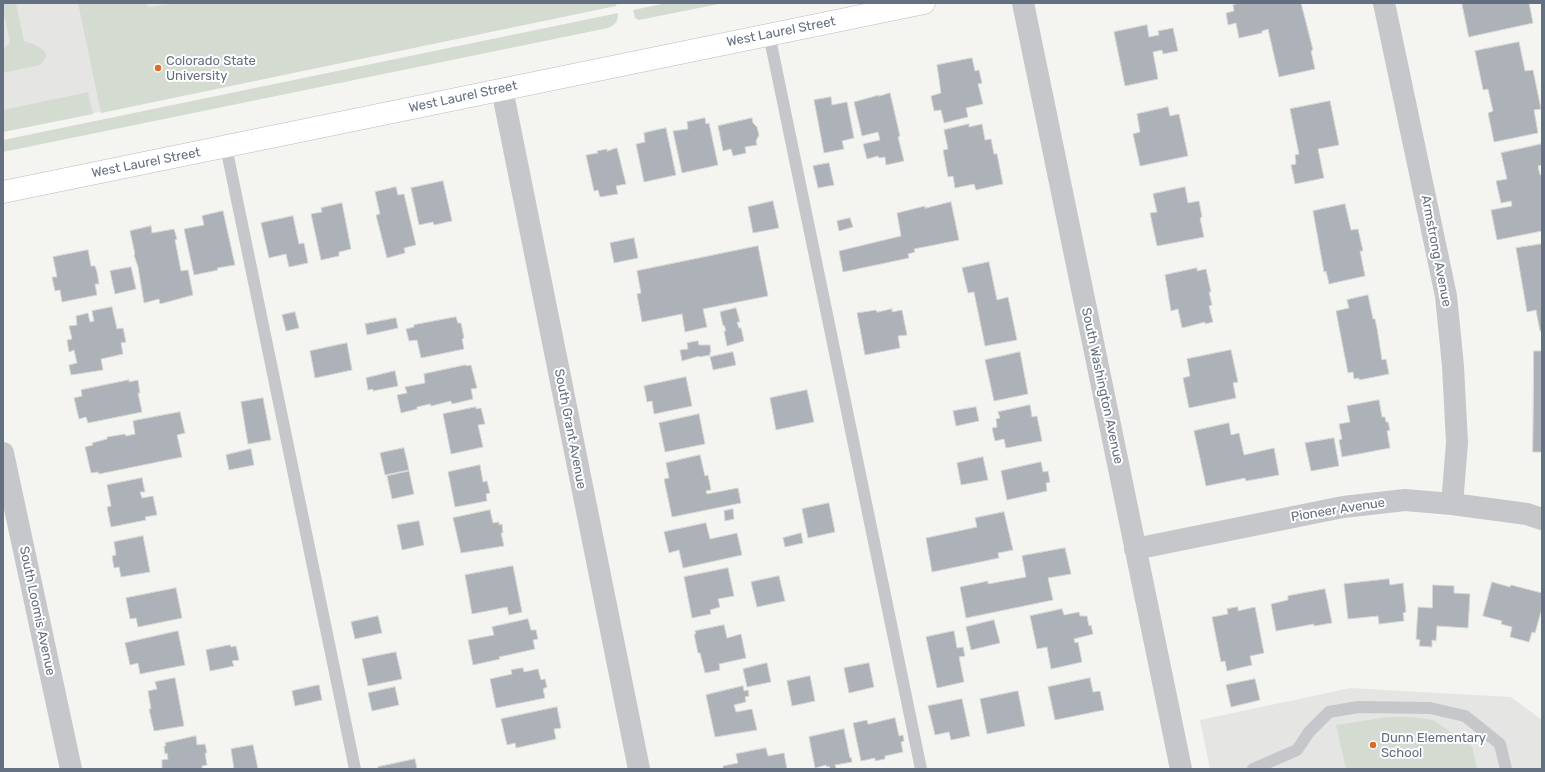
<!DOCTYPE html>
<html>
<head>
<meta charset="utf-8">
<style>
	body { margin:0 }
	#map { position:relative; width:1545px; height:772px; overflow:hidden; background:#f4f5f1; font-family:Rubik,sans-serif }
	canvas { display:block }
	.frame { position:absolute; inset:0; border:4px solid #647082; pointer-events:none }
</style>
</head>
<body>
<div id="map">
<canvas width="1545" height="772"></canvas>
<div class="frame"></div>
</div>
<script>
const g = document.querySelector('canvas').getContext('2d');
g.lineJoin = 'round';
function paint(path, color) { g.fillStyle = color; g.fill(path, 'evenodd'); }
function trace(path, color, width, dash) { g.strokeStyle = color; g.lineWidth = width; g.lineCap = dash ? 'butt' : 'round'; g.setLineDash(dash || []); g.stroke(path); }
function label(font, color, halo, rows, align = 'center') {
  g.font = font + ' Rubik,sans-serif'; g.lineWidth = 4; g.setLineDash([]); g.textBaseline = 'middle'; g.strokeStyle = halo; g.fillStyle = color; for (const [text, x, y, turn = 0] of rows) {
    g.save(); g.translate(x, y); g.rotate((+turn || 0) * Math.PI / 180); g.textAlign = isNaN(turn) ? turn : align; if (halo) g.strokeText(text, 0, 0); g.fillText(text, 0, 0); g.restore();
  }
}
const built = new Path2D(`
	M3,3H625L3,132Z
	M1351,688L1511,697L1542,720V769H1210L1200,720Z`);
const green = new Path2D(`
	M3,3H16L24,41C36,45 56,51 40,65L3,73V49L10,42L3,10Z
	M78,3H144L149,7L179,3H616V6L101,113Z
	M667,3H724L639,20L635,18L633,10Z
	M618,13C618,21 616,25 608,28L3,152V140Z
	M88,92L93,114L3,132V110Z
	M1388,717H1413L1433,720L1472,746L1477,769H1346L1336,725Z`);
const building = new Path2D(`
	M1240,3H1301L1313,50L1311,51L1315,69L1279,77L1268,29L1262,31V33L1239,38L1236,23L1228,25L1226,13L1234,11L1233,5Z
	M1462,3H1529L1533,23L1469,37Z
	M1147,25L1149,37L1159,35L1158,31L1173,28L1178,51L1163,54L1162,50L1153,52L1158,79L1125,86L1114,32Z
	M1519,42L1525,71L1533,70L1541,109L1534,110L1538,133L1494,142L1488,113L1493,111L1488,89L1483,90L1475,51Z
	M972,58L975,71L979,70L982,83L978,84L983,104L966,108L968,117L944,123L941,110L934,111L931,96L941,93L937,65Z
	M890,93L900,136L898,137L904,161L886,165L885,157L879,158L878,156L867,159L863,144L880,140L878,132L862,136L854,102L879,95V96Z
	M831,97L832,105L847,102L854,138L842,141L844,149L824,153L814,100Z
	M1330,101L1339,145L1318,149L1324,178L1295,184L1291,165L1296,164L1295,155L1299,154L1290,109Z
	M1168,107L1170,116L1179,114L1188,156L1140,166L1133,134L1140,132L1137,114Z
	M705,118L706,124L709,123L718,165L682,173L673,131L688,129L687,122Z
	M752,118L753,123L757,127L759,135L756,141L757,145L745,147L746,153L733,156L731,149L723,151L718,126Z
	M969,124V127L982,124L985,140L991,139L994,154H997L1003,184L976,190L974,184L955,188L953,176L948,177L943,150L948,149L944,130Z
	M666,128L676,175L644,182L636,144L645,142L644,133Z
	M1542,144V165L1538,166L1540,175L1542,174V231L1497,240L1491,210L1512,206L1511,201L1501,203L1496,181L1507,179L1501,153Z
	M617,148L626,184L616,186L618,194L600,197L598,190L594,191L586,155L598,153L597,151L607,149V151Z
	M829,163L834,185L818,188L813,166Z
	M443,181L452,221L434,225L433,222L419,225L411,188Z
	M396,187L398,195L404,194L416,245L404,248L405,253L387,258L376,215L380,214L375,192Z
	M1185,187L1188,203L1199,201L1202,217L1200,218L1204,237L1157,246L1150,213L1157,212L1153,194Z
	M773,201L779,228L753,233L748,207Z
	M951,202L959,240L914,249L915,252L908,254L909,258L843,272L839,251L901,236L897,213L925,206V208Z
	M342,203L351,249L339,252V256L321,260L311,214L322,212L321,208Z
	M1345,204L1351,230L1358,229L1363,251H1360L1365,276L1329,284L1326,271L1324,272L1313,211Z
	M223,211L235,265L217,268L218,270L194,275L184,229L204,225L202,216Z
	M293,216L299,244L304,243L308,263L289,267L286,254L269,258L261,223Z
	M850,218L853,227L839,231L837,221Z
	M151,226L152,233L174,229L177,239L175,240L181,271L188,270L193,295L160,304L159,299L144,303L138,267L134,255L135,254L130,231Z
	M634,238L638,258L614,263L610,243Z
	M1542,244V330L1540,331L1536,310L1527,312L1516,248Z
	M758,246L768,296L703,309L707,327L685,332L682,314L642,322L637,294L641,293L637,271Z
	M88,250L91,266H95L97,272L99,284H95L97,295L62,302L60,290L55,291L52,277H57L53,257Z
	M989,262L997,300L1008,297L1017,340L985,346L974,292L968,293L962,268Z
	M131,267L136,289L115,294L110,271Z
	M1197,268V271L1206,269L1211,292H1209L1212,305L1209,306L1213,322L1205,324V322L1182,328L1178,309L1171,311L1165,275Z
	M1368,295L1373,319H1375L1377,328L1382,360L1386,359L1389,374L1359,380V378L1354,379L1353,372L1348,373L1336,311L1349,308L1347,300Z
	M112,307L117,329L123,328L126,342L121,343L123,354L101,359L103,370L71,375L69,365L77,363L74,350L69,352L67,340L72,339L69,326L77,325L76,316L88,313L90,322L94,321L92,311Z
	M736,308L740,322H737L739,328H741L744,341L727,346L724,331H726L724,325L723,326L720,312Z
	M892,309V312L902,310L907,335L898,336L900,348L865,355L857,313L876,310L877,312Z
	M295,312L299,328L286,331L282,315Z
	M456,317L458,323H461L464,338L462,339L464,349L421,358L417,340L409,341L406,329L414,327V325Z
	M396,318L398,328L367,335L365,324Z
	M698,341L699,345H710L711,352H710V355L699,357V356L682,361L680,350L688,349L687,343Z
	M347,343L352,370L315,378L310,351Z
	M1231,350L1238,382L1233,383L1236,398L1189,408L1183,378L1190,376L1187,359Z
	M1534,351H1542V452H1533Z
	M733,352L736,365L713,370L710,357Z
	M1020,352L1028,394L994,401L985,360Z
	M466,365V366L471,365L477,388L471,389L473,399L452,404L451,401L431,406L430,404L417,407V409L401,413L397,395L407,393L405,387L425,383L424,374Z
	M395,371L398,386L373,391V389L368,390L366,378Z
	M686,377L692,406L654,414L652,401L647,402L644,386Z
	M129,380V382L138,380L140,393H138L142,412L88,423L86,417L79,419L74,398L82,396L81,390Z
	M807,390L814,422L776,430L770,398Z
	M263,398L271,440L248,444L241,402Z
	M1379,400L1382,417H1385L1386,422H1388L1390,430L1387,431L1390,448L1342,457L1339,440L1342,439L1339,424L1350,422L1347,406Z
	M1030,405L1032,417L1037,416L1042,441L1006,448L1004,439L995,441L992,428L997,427L996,419L1000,418L998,412Z
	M476,407V409L481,408L485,424L478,425L483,447L451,454L443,414Z
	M976,407L979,421L956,426L953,411Z
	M180,412L185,433L177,435L182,457L99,474L98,472L91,473L85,447L93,445L92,443L107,439V437L125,434L126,436L135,434L133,421Z
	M699,414L705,444L665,452L659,423Z
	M1229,423L1231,435L1239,433L1244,455L1274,448L1279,475L1246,481L1245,478L1206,486L1194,431Z
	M1334,438L1339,466L1311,471L1305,443Z
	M404,448L409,470L385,475L380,453Z
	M251,449L254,465L229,470L226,455Z
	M700,455L705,476L708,475L711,490L706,491L707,494L738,488L741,503L672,517L664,479L669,478L666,463Z
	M983,457L988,480L961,485L957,463Z
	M1041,462L1043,472L1048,471L1050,482L1046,483L1047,491L1007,500L1001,471Z
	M480,465L483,482L487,481L490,493L486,494L487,501L455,507L448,472Z
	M409,471L414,494L392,499L387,476Z
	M142,478L145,492H140L142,498L153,496L157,515L145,517L146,520L111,527L107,507L111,506L107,485Z
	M829,503L835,532L808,538L802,509Z
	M733,509L734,519L725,521L724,511Z
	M490,510L493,523L499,522V525L502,524L503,533H501L504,546L461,553L453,518Z
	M1004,512L1013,550L998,553L999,558L932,572L926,538L977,527L975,518Z
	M419,521L424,545L402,550L397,525Z
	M706,523L710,539L737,533L742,555L683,568L679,550L669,553L664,532Z
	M801,533L803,543L785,547L783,538Z
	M143,536L150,572L121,577L119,567L114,568L112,556L116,555L114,542Z
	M1065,548L1071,574L1048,578L1053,600L966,618L960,587L988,581V584L1026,577L1022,556Z
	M513,566L522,612L509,615L507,607L472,614L465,575Z
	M728,568L734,596L718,599L720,607L710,610L711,614L692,618L684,577Z
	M779,576L785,601L757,607L751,582Z
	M1389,579L1390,585L1403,583L1406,612L1403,613L1404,621L1379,624L1378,616L1348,619L1344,584Z
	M1492,582L1510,587L1511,585L1542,593V608L1535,633L1532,632L1529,642L1510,637L1512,627L1501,624L1502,621L1483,616Z
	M1433,585L1454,586V593L1470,594L1468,628L1437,626L1436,641L1432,640V647L1419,646L1420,640L1416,639L1418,607L1432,608Z
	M176,588L182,618L138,627L136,618L130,619L126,598Z
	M1325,589L1332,623L1314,626V624L1276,631L1271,604L1288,600V596Z
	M1238,607V611L1255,607L1264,653L1250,656L1252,665L1227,671L1225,661L1221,662L1212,617L1228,614L1227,609Z
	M1062,609L1064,615L1079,612L1080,616H1087L1089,626L1091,625L1093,634L1074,639L1075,643L1078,642L1082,662L1051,669L1047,647L1037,649L1030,616Z
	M378,616L382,633L355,639L351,622Z
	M528,619L531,630H536L538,639L533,640L535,649L499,657L500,659L473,665L468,640L494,635L492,627Z
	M994,620L1000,643L971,650L966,627Z
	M724,625L727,638L741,634L746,658L719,664L720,670L705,673L700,653H698L694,634H696L695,631Z
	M178,631L185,665L140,674L138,663L130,665L125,643Z
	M954,631L957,648L963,647L965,656L959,657L964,682L937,688L926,637Z
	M230,645L231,647L236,646L239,660L232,661L234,666L210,671L206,650Z
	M396,652L402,679L368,686L362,659Z
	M767,663L771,682L747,687L743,669Z
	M869,663L874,687L849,693L844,668Z
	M523,668L524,672L538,669L541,680L545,679L547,687L543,689L545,698L496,708L490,679L512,674L511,670Z
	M810,676L815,701L792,706L787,681Z
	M175,678L184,726L154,731L149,709H151L148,691L157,689L155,682Z
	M1090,678L1093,692L1100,691L1104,710L1055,720L1048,687Z
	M1255,679L1260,700L1231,707L1226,685Z
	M319,685L322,700L295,706L292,691Z
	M743,686L744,691L748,690L749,696L745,697L746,702L734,705L736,712L752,709L757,730L715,737L706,695Z
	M395,687L399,705L372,711L368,693Z
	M1018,691L1025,726L987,734L980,699Z
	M962,699L970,736L951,740L949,732L935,735L928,706Z
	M557,707L561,728L554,729L556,739L516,748L515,743L507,745L501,719Z
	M895,718L899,736L903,735L904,741L901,742L903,752L885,756V759L875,761V758L861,761L853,723L867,720L868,724Z
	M844,729L850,758L851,757L852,762L835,765L836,768L832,769H830L829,766L827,767L826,765L815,768L809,737Z
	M196,736L197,745L205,744L207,753H205L207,765L202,766V769H162V760L168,759L167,753L165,754L164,746H166L165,743Z
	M253,745L258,769H234L231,749Z
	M766,748L768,756L784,753L787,769H723V766L738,763L736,754Z
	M415,759L417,769H378V767Z`);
const lane = new Path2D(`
	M769,34L921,769
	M226,147L355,769
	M1253,769L1297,750L1309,732L1329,712L1358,707L1430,708L1465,716L1500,744L1506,769`);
const street = new Path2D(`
	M1023,3L1181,769
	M1384,3L1446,296L1453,366L1457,443L1452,504
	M502,89L639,769
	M3,453L71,769
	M1135,549L1343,507L1405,500L1452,504L1527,514L1542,519`);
const secondary = new Path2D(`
	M3,192L924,3`);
const markers = [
	[158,68,4,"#e16a25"],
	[1373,745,4,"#e16a25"]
];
const streetNames = [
	["West Laurel Street",781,32,-11],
	["West Laurel Street",463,97,-12],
	["West Laurel Street",146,163,-11],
	["Armstrong Avenue",1436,251,79],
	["South Washington Avenue",1102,386,78],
	["South Grant Avenue",570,429,79],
	["Pioneer Avenue",1338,510,-9],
	["South Loomis Avenue",37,611,78]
];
const poiNames = [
	["Colorado State",166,61],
	["University",166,76],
	["Dunn Elementary",1381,738],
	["School",1381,753]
];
paint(built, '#e5e6e4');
paint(green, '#d4dcd2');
paint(building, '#adb2b9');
trace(building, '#d6d6d4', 1);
trace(secondary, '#b7babf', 23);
trace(lane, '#c5c7cb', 12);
trace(street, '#c5c7cb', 22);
trace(secondary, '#fff', 22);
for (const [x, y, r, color] of markers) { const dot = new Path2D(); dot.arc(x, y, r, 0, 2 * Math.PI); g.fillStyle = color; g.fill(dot); trace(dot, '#fff', 1.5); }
label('13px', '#647082', '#fff', streetNames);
label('13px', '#647082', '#fff', poiNames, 'left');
</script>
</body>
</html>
